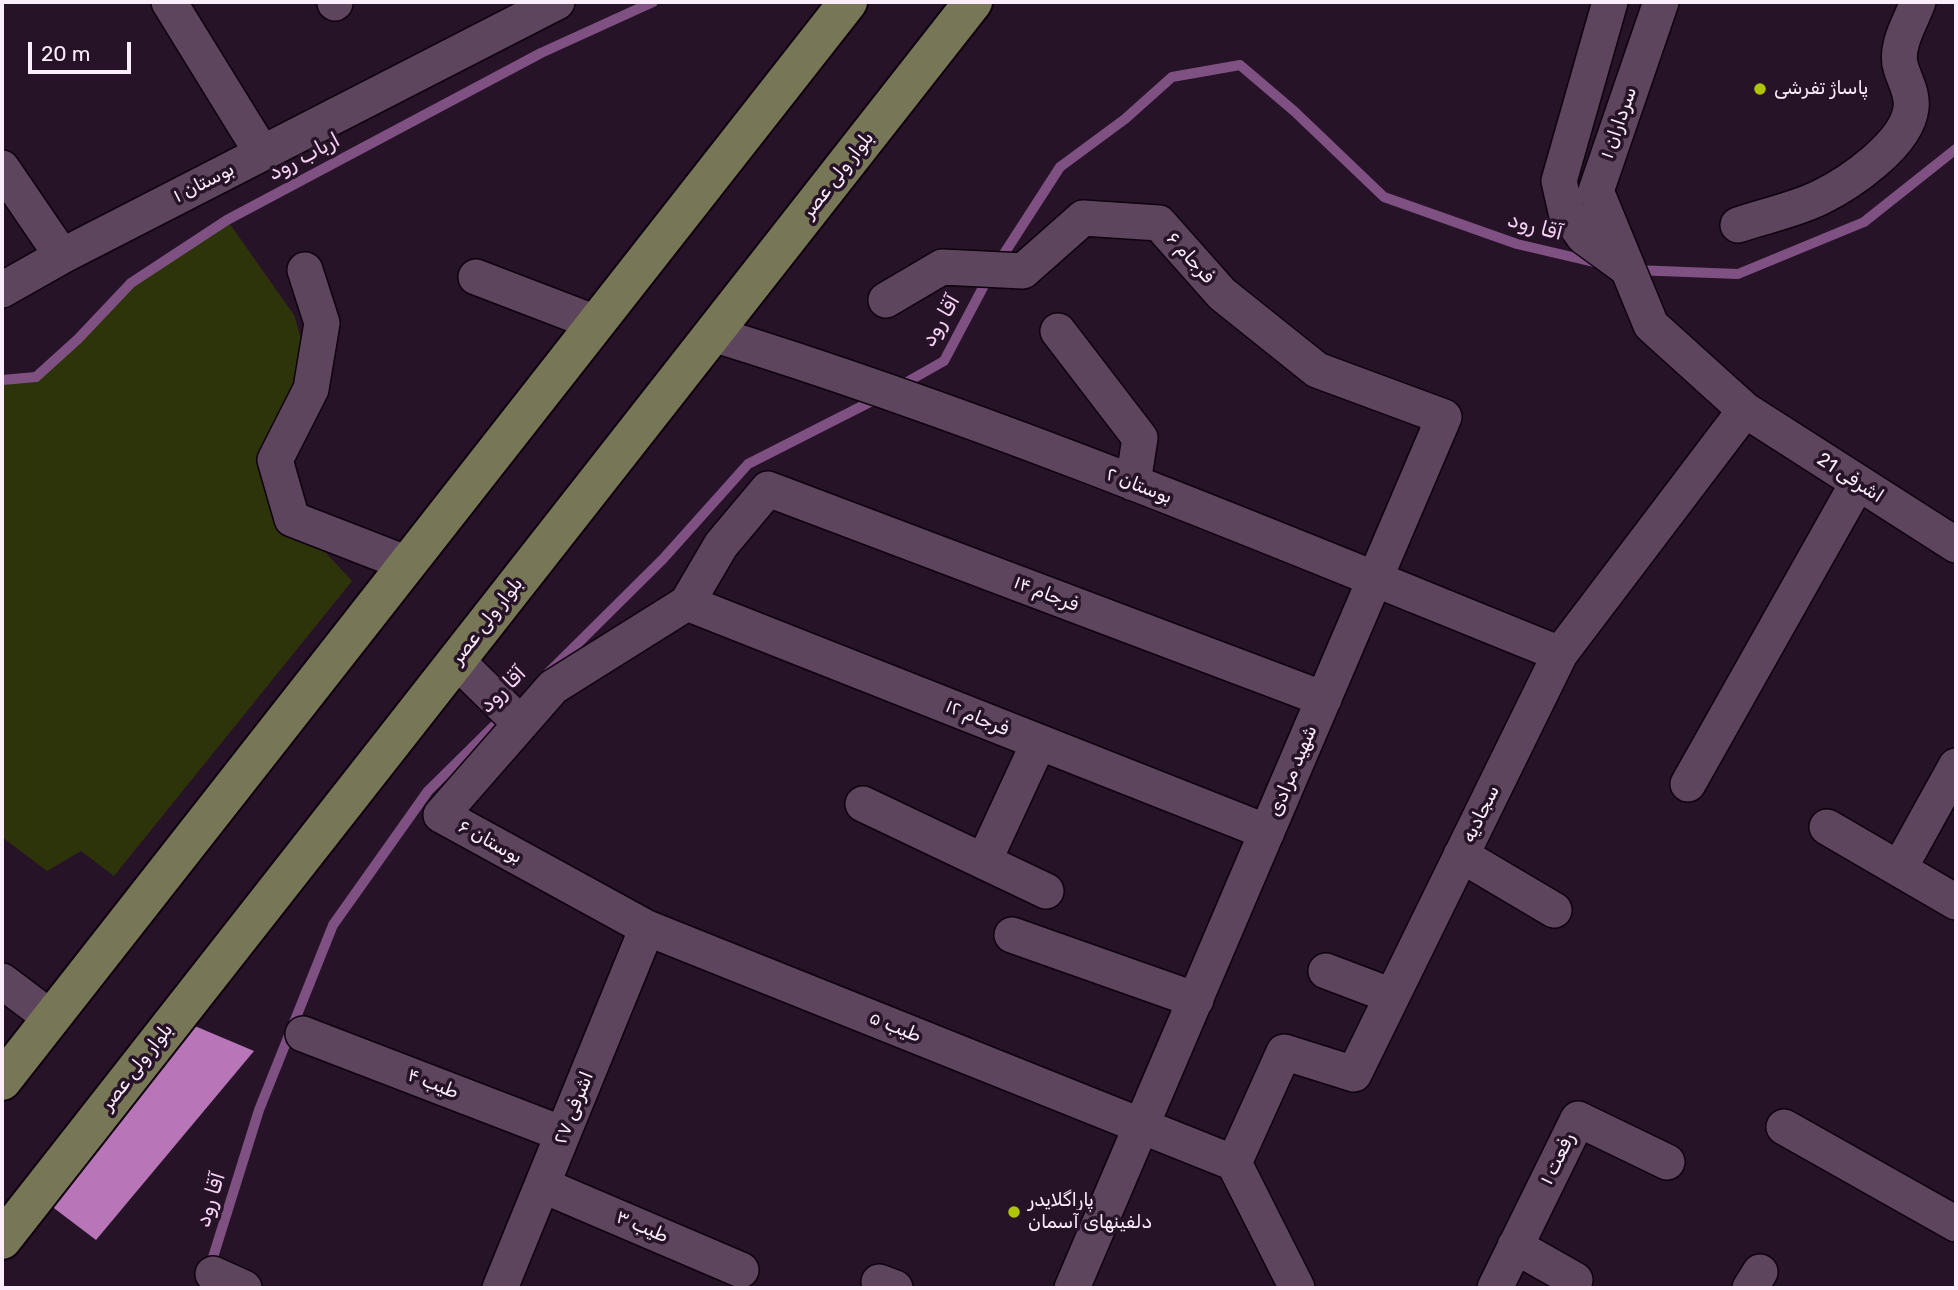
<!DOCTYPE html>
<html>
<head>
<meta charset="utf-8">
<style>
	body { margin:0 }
	#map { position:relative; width:1958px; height:1290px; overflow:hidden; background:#271328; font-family:Rubik,sans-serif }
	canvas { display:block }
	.frame { position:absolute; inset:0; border:4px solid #fcedfc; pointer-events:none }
	.scale { position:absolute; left:28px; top:42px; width:103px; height:32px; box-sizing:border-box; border:4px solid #fcedfc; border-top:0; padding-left:9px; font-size:21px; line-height:24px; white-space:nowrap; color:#fcedfc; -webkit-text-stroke:5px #271328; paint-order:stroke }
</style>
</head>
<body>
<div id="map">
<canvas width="1958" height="1290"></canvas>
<div class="frame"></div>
<div class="scale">20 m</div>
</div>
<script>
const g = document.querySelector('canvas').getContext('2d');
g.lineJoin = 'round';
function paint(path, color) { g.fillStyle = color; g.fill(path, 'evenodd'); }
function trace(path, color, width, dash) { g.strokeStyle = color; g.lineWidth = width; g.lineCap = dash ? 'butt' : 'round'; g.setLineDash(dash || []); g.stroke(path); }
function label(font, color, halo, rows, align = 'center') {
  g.font = font + ' Rubik,"Noto Naskh Arabic",sans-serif'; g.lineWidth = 7; g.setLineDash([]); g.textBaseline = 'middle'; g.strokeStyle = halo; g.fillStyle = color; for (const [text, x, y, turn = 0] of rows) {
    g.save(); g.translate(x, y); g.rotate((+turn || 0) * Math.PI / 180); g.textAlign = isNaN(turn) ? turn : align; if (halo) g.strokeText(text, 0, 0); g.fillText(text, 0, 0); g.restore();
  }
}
const green = new Path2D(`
	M227,220L294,315L313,379L275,462L291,515L352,581L114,876L81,851L47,871L2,837V380L36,377L78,339L134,281Z`);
const stream = new Path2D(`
	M998,263L1060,167L1125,119L1172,77L1240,65L1294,111L1384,197L1517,244L1598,263
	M1634,270L1738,274L1864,222L1956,149
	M2,380L36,377L78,339L131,283L227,220L541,53L653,2
	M898,387L944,361L989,276
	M548,673L663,559L748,464L878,398
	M209,1270L259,1110L333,925L428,791L504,716`);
const building = new Path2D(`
	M190,1024L254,1051L96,1240L42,1199Z`);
const minor = new Path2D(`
	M169,2L262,153
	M335,2V3
	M1610,2L1559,181L1566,212L1584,237L1628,269
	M1661,2L1596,191L1651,325L1745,410L1956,545
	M2,168L62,256
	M1738,225C1764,216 1794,210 1819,198C1850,183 1907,144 1911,108C1913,94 1905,81 1901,68C1894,47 1911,21 1918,2
	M305,270L322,323L311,389L275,460L292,519L408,564
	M476,277L596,323
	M2,290L62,256L557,2
	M886,300L942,267L1023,271L1083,218L1159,223L1222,294L1317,370L1444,417L1072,1288
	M1058,331L1140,438L1133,483
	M713,334C1001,423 1280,541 1560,654
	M687,603L1267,832
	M456,660L520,723
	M1688,784L1857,484
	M863,804L1046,891
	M1827,827L1956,902
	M1461,855L1554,910
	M984,861L1039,742
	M1899,869L1956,766
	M1012,935L1196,1000
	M1326,971L1392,996
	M2,981L51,1018
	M303,1034L563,1134
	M1784,1127L1956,1224
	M1234,1163L1284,1052L1354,1074L1560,654L1745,410
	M542,1185L741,1270
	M1515,1246L1575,1280
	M213,1274L244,1288
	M879,1282L895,1288
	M500,1288L647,928
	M1297,1288L1234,1163L647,928L441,815L553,687L687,603L721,545L768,489L1324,699
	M1495,1288L1578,1119L1667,1162
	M1750,1288L1760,1272`);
const primary = new Path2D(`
	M2,1081L848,2
	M2,1240L973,2`);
const markers = [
	[1760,89,7,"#afc505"],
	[1014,1212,7,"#afc505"]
];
const poiNames = [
	["پاساژ تفرشی",1774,89],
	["پاراگلایدر",1028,1201],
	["دلفینهای آسمان",1028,1223]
];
const streetNames = [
	["سرداران ۱",1619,123,-71],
	["بلوار ولی عصر",838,175,-52],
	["بوستان ۱",204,183,-27],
	["فرجام ۶",1190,258,48],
	["اشرفی 21",1850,478,33],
	["بوستان ۲",1139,486,21],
	["فرجام ۱۴",1046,594,21],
	["بلوار ولی عصر",487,621,-52],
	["فرجام ۱۲",977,718,22],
	["شهید مرادی",1293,771,-67],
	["سجادیه",1481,814,-64],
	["بوستان ۶",490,842,29],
	["طیب ۵",895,1027,22],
	["بلوار ولی عصر",137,1067,-52],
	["طیب ۴",433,1084,21],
	["اشرفی ۲۷",574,1108,-68],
	["رفعت ۱",1558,1159,-64],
	["طیب ۳",642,1227,23]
];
const waterNames = [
	["ارباب رود",304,157,-28],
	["آقا رود",1535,227,15],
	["آقا رود",941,321,-60],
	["آقا رود",503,690,-45],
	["آقا رود",211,1200,-73]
];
paint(green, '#2e3409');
trace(stream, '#7f5082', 10);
paint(building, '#b876b8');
trace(minor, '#0f0110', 38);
trace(primary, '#0f0110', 42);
trace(minor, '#5d455d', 35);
trace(primary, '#777656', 38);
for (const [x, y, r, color] of markers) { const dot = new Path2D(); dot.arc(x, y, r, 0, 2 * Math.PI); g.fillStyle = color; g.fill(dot); trace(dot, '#271328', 2.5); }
label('19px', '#fcedfc', '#271328', poiNames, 'left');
label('19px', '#fcedfc', '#271328', streetNames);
label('italic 21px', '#f5d1f4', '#271328', waterNames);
</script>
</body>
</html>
